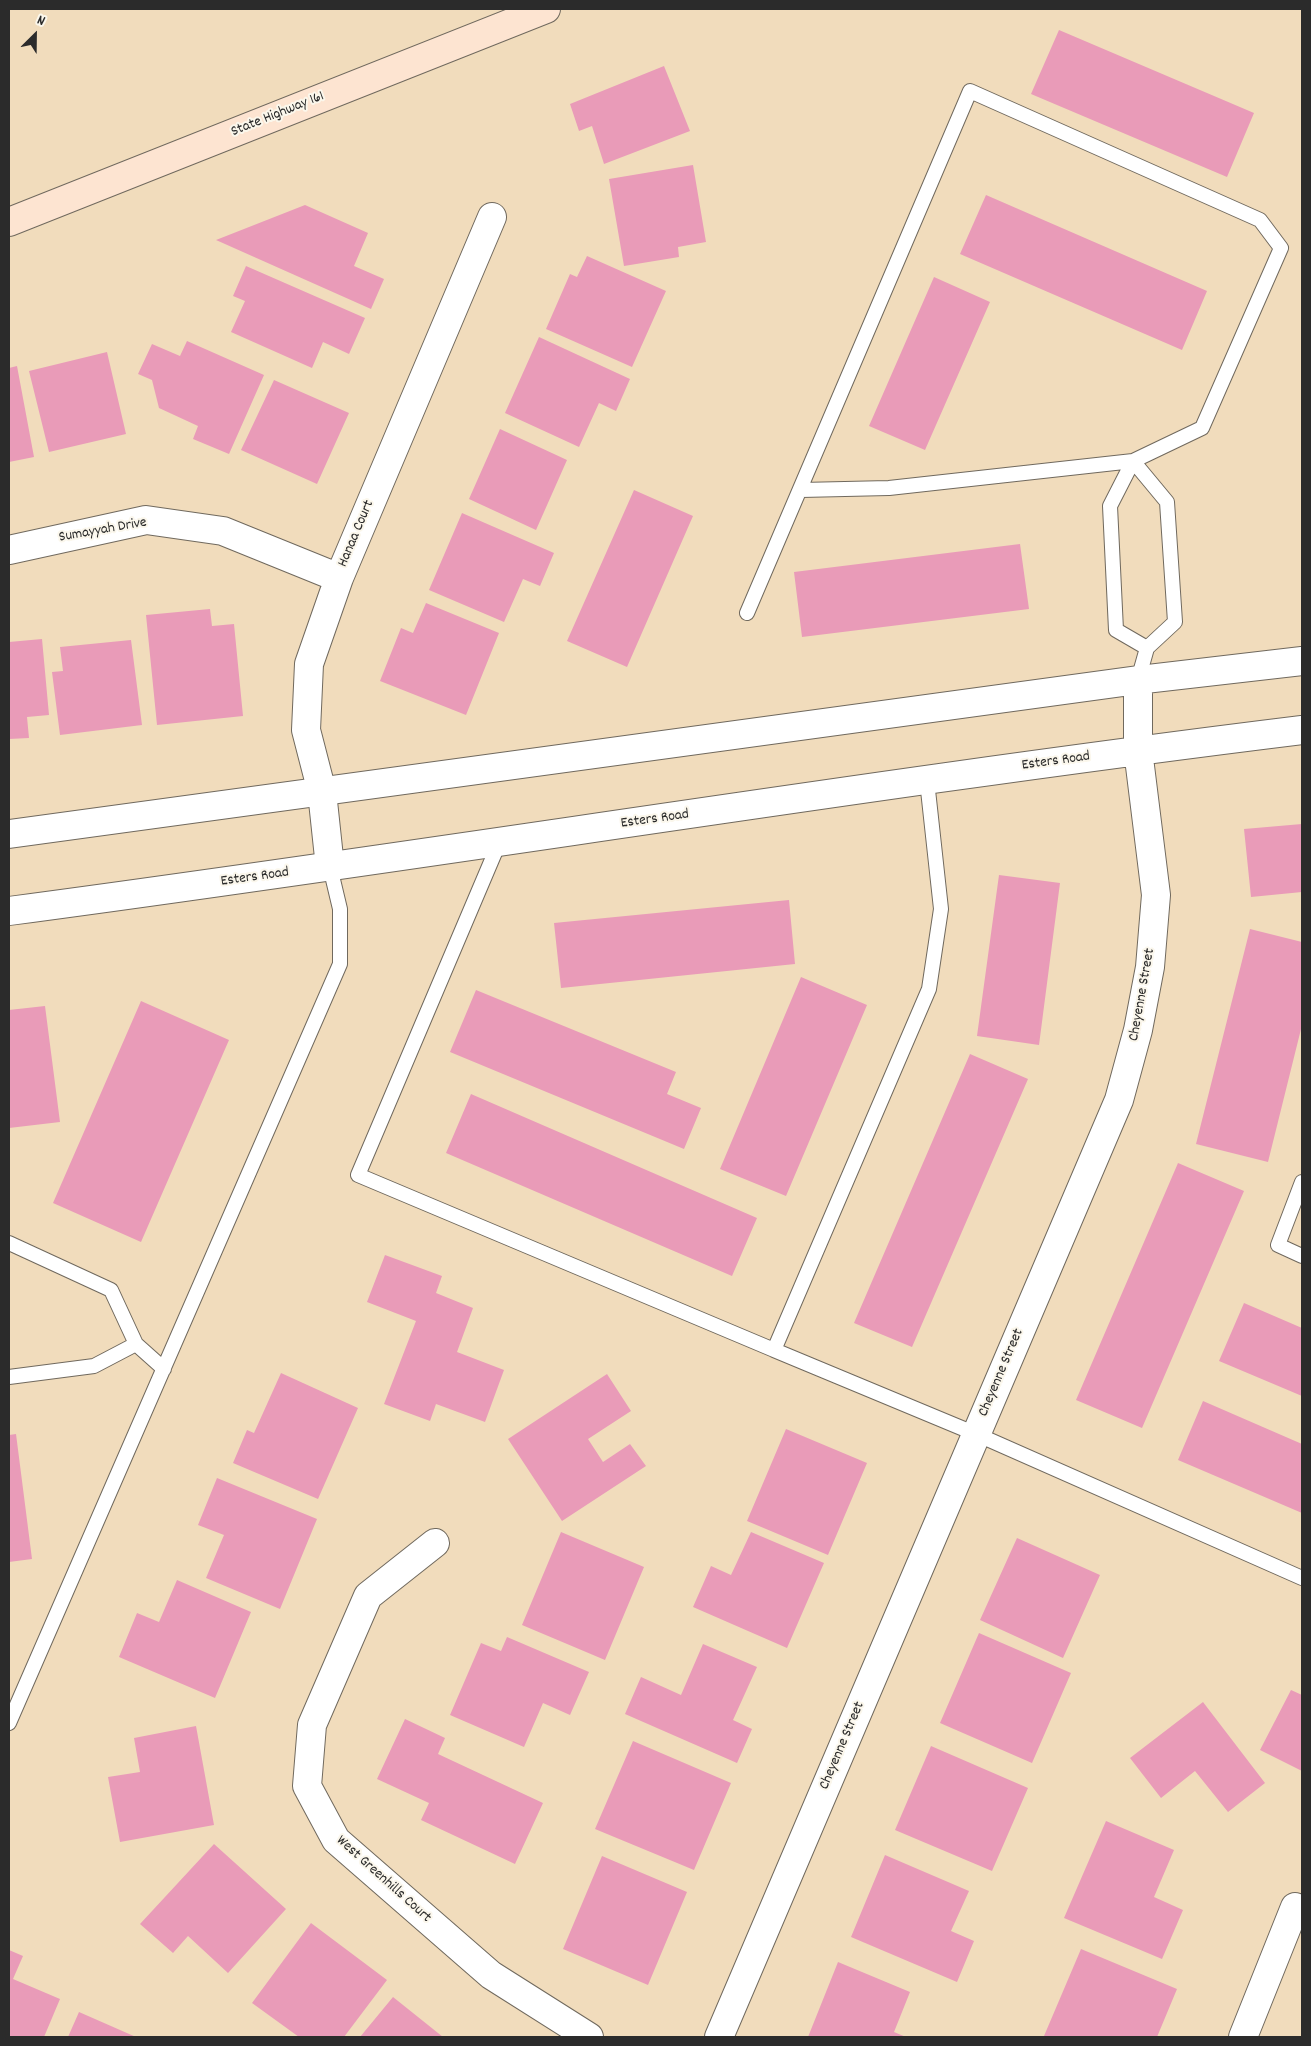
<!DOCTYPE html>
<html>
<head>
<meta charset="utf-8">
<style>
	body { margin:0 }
	#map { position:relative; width:1311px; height:2046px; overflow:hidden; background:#f1dcbc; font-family:Dekko,sans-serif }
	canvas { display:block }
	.frame { position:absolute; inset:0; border:10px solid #2b2b2b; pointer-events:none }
	.north { position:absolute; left:10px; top:10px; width:50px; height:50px; -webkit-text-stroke:4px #fbf7ec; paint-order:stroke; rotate:23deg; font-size:14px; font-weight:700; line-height:20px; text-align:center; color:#2b2b2b }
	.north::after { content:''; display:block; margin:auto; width:18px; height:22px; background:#2b2b2b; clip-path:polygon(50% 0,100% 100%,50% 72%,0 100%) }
</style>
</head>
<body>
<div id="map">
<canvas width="1311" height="2046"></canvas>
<div class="frame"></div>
<div class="north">N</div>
</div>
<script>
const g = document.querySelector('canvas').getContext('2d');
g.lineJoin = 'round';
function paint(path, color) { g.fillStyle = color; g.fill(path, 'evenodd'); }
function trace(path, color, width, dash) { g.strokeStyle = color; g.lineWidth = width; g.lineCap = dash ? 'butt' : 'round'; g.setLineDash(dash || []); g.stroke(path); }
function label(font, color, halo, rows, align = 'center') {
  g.font = font + ' Dekko,sans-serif'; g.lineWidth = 4; g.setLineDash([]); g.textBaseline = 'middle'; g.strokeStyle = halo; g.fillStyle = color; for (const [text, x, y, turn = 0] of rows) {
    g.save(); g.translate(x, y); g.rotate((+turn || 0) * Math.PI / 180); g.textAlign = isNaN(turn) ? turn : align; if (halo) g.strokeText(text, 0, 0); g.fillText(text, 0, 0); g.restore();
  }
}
const building = new Path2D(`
	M1059,30L1254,113L1227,177L1031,94Z
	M664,66L690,131L604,164L592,126L579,131L570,104Z
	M693,165L706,242L678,247L679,257L624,266L609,179Z
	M986,195L1207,291L1182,350L960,254Z
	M305,205L368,233L354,266L384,279L371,309L216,240Z
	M587,256L666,291L632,367L546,329L570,274L577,277Z
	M246,266L365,318L349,354L323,342L312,368L231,332L245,301L233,296Z
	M934,277L990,302L925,450L869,426Z
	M539,337L630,379L616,411L599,403L579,447L505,413Z
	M187,341L264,375L229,454L193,439L198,426L159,408L152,380L138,374L152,344L180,356Z
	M107,352L126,434L49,452L29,371Z
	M17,366L34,457L9,462V368Z
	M274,380L349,413L317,484L241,450Z
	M500,429L567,460L536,530L469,499Z
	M634,490L693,516L627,667L567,641Z
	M462,513L554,553L540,586L523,579L504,622L429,590Z
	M1020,544L1029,609L802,637L794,572Z
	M426,603L499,633L466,715L380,681L401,628L413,633Z
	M210,609L212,626L234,624L243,716L157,725L146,615Z
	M42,639L49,715L27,717L29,738L9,739V642Z
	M131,640L142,725L60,735L52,672L63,671L60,647Z
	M1302,824V892L1251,897L1244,829Z
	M999,875L1060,883L1039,1045L977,1036Z
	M789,900L795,964L561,988L554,923Z
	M1250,929L1302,942V1025L1268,1162L1196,1144Z
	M801,977L867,1005L786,1196L720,1169Z
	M476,990L676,1072L667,1094L701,1108L684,1149L450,1052Z
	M141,1001L229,1040L141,1242L53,1203Z
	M45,1006L60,1122L9,1128V1010Z
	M970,1054L1028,1079L912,1347L854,1323Z
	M471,1094L757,1218L732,1276L446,1153Z
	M1178,1163L1244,1191L1142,1428L1076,1400Z
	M385,1255L442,1276L436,1293L473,1308L457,1352L504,1370L485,1422L436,1404L430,1421L384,1404L416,1321L367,1302Z
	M1244,1303L1302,1328V1396L1219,1361Z
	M281,1373L358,1408L318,1499L233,1463L247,1430L254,1433Z
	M607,1374L631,1411L588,1439L603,1462L630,1444L646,1466L562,1521L508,1439Z
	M1203,1401L1302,1444V1513L1178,1460Z
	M786,1429L867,1463L828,1555L747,1521Z
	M16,1434L32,1559L9,1562V1435Z
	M217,1478L317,1519L280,1609L206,1578L224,1535L198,1525Z
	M561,1532L644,1567L605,1660L522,1625Z
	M751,1532L824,1563L787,1648L693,1607L711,1566L731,1575Z
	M1017,1538L1100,1575L1063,1658L980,1620Z
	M177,1580L251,1612L215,1698L119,1657L137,1613L159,1622Z
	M979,1633L1071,1673L1032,1763L940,1723Z
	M507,1637L589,1672L570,1715L543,1703L524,1747L450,1715L481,1643L501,1651Z
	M703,1644L757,1667L733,1720L752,1729L737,1763L625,1714L641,1677L681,1695Z
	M1291,1690L1302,1695V1771L1260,1750Z
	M1203,1702L1265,1783L1228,1812L1195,1771L1161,1798L1130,1758Z
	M405,1719L445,1738L438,1754L543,1803L515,1864L421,1820L429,1803L377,1779Z
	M196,1726L214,1825L120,1842L108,1777L140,1772L134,1738Z
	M633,1741L731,1783L694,1870L595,1829Z
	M931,1746L1028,1788L992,1871L895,1830Z
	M1106,1821L1174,1850L1154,1897L1183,1910L1162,1959L1064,1918Z
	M214,1844L286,1909L228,1973L188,1936L173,1953L140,1924Z
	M885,1855L969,1891L951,1931L974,1941L957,1982L851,1937Z
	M602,1856L687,1892L648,1985L563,1949Z
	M311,1923L387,1980L344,2037H299L252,2003Z
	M1081,1949L1177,1989L1157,2037L1044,2036Z
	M9,1950L23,1956L13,1979L60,1999L44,2037H9Z
	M838,1962L910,1992L894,2032L906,2037H808Z
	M393,1997L443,2037H360Z
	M79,2012L136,2037H68Z`);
const service = new Path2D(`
	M1133,461L1167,502L1175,622L1147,648L1138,680
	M1133,461L1110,506L1116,630L1147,648
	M747,613L970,91L1260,220L1281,248L1202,428L1133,461L889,488L801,490
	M499,843L358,1175L774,1350L929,989L941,909L927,781
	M1302,1182L1278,1245L1302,1256
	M9,1243L111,1290L136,1344L164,1369
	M774,1350L976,1434L1302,1578
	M9,1377L94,1366L136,1344
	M9,1723L340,964V909L330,867`);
const minor = new Path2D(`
	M9,550L146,520L223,531L339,578
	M330,867L322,792L306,730L309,664L339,578L492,217
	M435,1543L368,1596L312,1725L307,1786L336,1840L491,1975L589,2037
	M1243,2037L1295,1907`);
const tertiary = new Path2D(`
	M9,834L1138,680L1302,661
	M9,911C440,854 870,783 1302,730
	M719,2037L1119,1100L1138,1030L1150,967L1156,895L1138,750V680`);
const secondary = new Path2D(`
	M9,222L546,9`);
const streetNames = [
	["State Highway 161",278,115,-22],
	["Sumayyah Drive",103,531,-10],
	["Hanaa Court",357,534,-67],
	["Esters Road",1056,762,-8],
	["Esters Road",655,820,-8],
	["Esters Road",255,878,-8],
	["Cheyenne Street",1143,995,-80],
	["Cheyenne Street",1002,1373,-67],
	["Cheyenne Street",843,1746,-67],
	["West Greenhills Court",383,1880,42]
];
paint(building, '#e99bb8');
trace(service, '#70695e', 16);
trace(minor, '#70695e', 30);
trace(tertiary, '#70695e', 30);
trace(secondary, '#70695e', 30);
trace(service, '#fff', 14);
trace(minor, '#fff', 28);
trace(tertiary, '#fff', 28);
trace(secondary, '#fde4d1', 28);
label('15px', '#2b2b2b', '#fbf7ec', streetNames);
</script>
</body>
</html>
